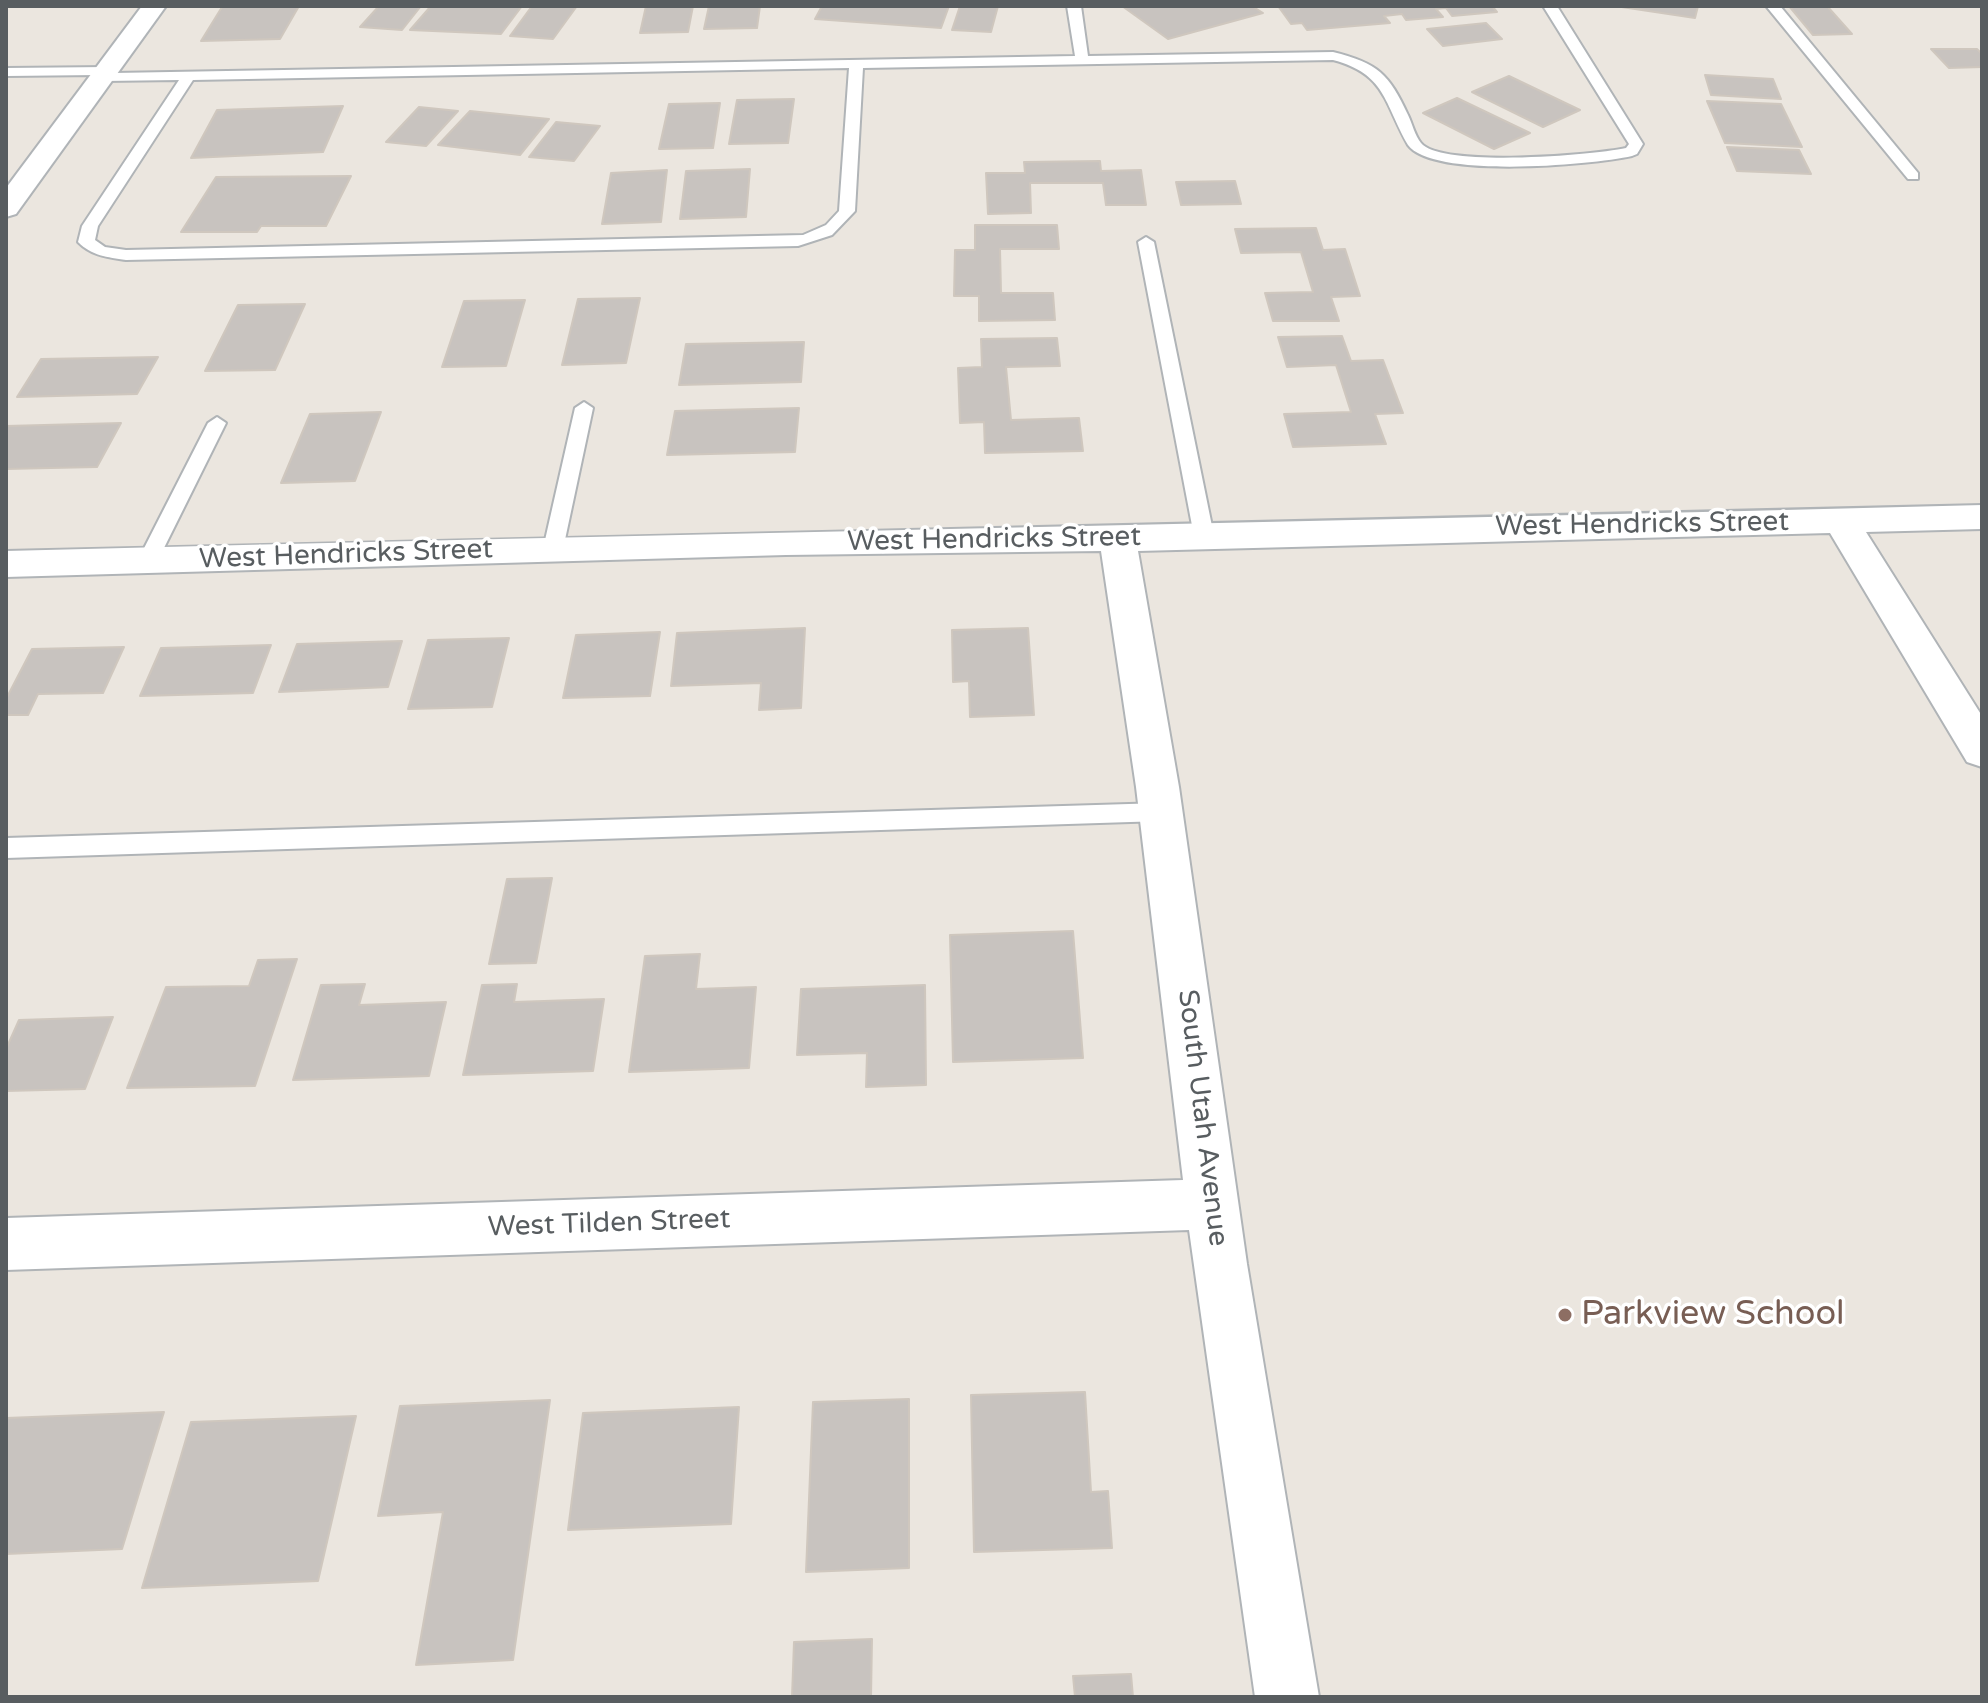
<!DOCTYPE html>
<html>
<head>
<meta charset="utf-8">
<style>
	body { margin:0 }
	#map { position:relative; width:1988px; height:1703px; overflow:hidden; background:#ebe6df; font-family:"Varela Round",sans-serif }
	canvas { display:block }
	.frame { position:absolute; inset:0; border:8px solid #585d60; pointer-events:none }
</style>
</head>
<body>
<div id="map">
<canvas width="1988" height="1703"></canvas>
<div class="frame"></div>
</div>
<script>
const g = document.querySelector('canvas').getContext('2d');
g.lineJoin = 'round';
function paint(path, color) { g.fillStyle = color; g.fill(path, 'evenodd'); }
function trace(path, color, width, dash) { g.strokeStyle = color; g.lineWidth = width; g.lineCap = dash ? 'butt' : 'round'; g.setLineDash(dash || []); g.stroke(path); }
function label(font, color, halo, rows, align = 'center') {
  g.font = font + ' "Varela Round",sans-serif'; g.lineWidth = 7; g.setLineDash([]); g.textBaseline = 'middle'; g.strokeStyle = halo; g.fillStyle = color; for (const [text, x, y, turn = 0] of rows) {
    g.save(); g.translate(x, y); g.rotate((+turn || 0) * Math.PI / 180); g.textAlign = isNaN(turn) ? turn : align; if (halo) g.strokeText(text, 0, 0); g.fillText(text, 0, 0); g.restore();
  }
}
const building = new Path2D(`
	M261,6H299L280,39L201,41L222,7Z
	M379,6H421L402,30L360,27Z
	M431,6H522L501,34L410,30Z
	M532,6H577L553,39L510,36Z
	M646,6H693L688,32L640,33Z
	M709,6H760L757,28L704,29Z
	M822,6H949L941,28L815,19Z
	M960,6H998L991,32L952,30Z
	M1122,6H1252L1263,13L1168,39Z
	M1278,6H1492L1497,12L1452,16L1446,8L1436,9L1443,17L1406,20L1402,14L1384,16L1390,23L1307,30L1302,23L1291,24Z
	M1615,6H1698L1695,18Z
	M1789,6H1827L1852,34L1813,35Z
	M1486,23L1502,39L1443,46L1427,29Z
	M1931,49H1977L1982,54V67L1949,68Z
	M1705,75L1773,79L1781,99L1711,95Z
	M1509,76L1580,110L1543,127L1472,92Z
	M1457,98L1530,133L1494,149L1423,113Z
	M794,99L788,143L729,144L737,100Z
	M1707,101L1781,104L1802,147L1725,143Z
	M720,103L713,148L659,149L669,104Z
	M343,106L323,152L191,158L217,110Z
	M419,107L458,111L426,146L386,142Z
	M470,111L549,119L520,155L438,145Z
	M556,122L600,126L574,161L529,157Z
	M1727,147L1799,150L1811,174L1737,171Z
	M1100,161L1101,171L1141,170L1146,205H1106L1103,183H1030L1031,213L988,214L986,173H1025L1024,162Z
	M750,169L746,217L680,219L686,171Z
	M667,170L661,222L602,224L611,173Z
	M351,176L326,226H261L257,232H181L216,177Z
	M1235,181L1241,204L1181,205L1176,182Z
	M975,225H1057L1059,249H1000L1001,293H1053L1055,320L979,321V296H954L955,250H975Z
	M1316,228L1323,250L1345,249L1360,296L1331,297L1339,321H1273L1265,293L1313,292L1301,252L1241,253L1235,229Z
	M640,298L626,363L562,365L578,299Z
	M525,300L506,366L442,367L464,301Z
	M305,304L275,370L205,371L238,305Z
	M1342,336L1351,361L1383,360L1403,413L1375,414L1386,444L1293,447L1284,414L1351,412L1336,365L1287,367L1278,337Z
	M1057,338L1060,366L1006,367L1011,420L1079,418L1083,451L985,453L984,422L960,423L958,368L982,367L981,339Z
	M804,342L801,382L679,385L686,344Z
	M158,357L137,394L17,397L41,359Z
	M799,408L795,452L667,455L675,411Z
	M381,412L355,481L281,483L310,414Z
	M121,423L97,467L6,469V426Z
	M805,628L801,708L759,710L761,683L671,686L677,633Z
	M1028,628L1034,715L970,717L969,681L953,682L952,630Z
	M660,632L650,696L563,698L576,635Z
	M509,638L492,707L408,709L428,640Z
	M402,641L388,687L279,692L297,644Z
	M271,645L253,693L140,696L161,648Z
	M124,647L103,693L38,694L28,715H6V699L32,649Z
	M552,878L536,963L489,964L507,879Z
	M1073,931L1083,1058L953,1062L950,935Z
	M700,954L696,989L756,987L749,1068L629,1072L645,956Z
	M297,959L255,1086L127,1088L166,987L249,986L258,960Z
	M365,984L359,1005L446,1002L429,1076L293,1080L321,985Z
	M517,984L514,1002L604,999L593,1071L463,1075L482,985Z
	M925,985L926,1085L866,1087L867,1053L797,1055L801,989Z
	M113,1017L85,1089L6,1091V1049L19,1020Z
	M1085,1392L1091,1492L1108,1491L1112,1548L974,1552L971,1395Z
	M909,1399V1568L806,1572L813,1402Z
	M550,1400L513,1660L416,1665L443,1512L378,1516L400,1406Z
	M739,1407L731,1524L568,1530L583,1413Z
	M164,1412L122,1549L6,1554V1418Z
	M356,1416L318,1581L142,1588L191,1422Z
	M872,1639L871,1697H792L794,1642Z
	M1131,1674L1133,1697H1075L1073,1676Z`);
const service = new Path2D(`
	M1067,6H1081L1088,56L1333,52C1378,63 1389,74 1408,115C1412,123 1415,136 1421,143C1441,168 1594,155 1626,148L1629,144L1543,6H1557L1643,144L1637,154L1632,156C1592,165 1433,179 1408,145C1384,103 1386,74 1333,60L863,68L855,211L832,235L798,246L126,260C107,257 92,256 78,242L82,226L179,80L104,81L99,80L98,75L6,76V68L108,67L113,68L114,73L1075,56ZM849,68L839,211L826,225L803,235L126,250L105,247L95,240L98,226L193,80Z
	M1766,6H1780L1918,173V179H1908Z
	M1146,237L1154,242L1214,536L1204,543L1194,536L1138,242Z
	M584,402L593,408L563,549L553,556L543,549L575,408Z
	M217,417L226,423L158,560L148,567L141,565L138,560L208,423Z
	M1162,803L1170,806L1174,812L1170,818L1162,821L6,858V838Z`);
const minor = new Path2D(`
	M1982,505V529L1866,532L1982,716V767L1967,762L1830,533L1138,551L1179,787L1247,1264L1319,1697H1255L1189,1230L6,1270V1218L1183,1180L1136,787L1101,551L786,555L6,577V551C665,534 1323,522 1982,505Z`);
const tertiary = new Path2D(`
	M142,6H166L16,214L6,217V188Z`);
const markers = [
	[1565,1315,8,"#8d6e63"]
];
const streetNames = [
	["West Hendricks Street",1642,525,-1],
	["West Hendricks Street",994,540,-1],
	["West Hendricks Street",346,555,-2],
	["South Utah Avenue",1202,1118,83],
	["West Tilden Street",609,1224,-2]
];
const nearEducationnames = [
	["Parkview School",1581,1315]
];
paint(building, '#c8c3bf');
trace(building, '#cfc7be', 2);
trace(service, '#b0b4b7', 4);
trace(minor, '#b0b4b7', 4);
trace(tertiary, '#b0b4b7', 4);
paint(service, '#fff');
paint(minor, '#fff');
paint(tertiary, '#fff');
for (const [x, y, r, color] of markers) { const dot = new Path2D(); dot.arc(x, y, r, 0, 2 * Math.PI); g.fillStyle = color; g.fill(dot); trace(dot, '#fff', 3); }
label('28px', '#585d60', '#fff', streetNames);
label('34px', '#785e54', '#fff', nearEducationnames, 'left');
</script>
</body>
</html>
